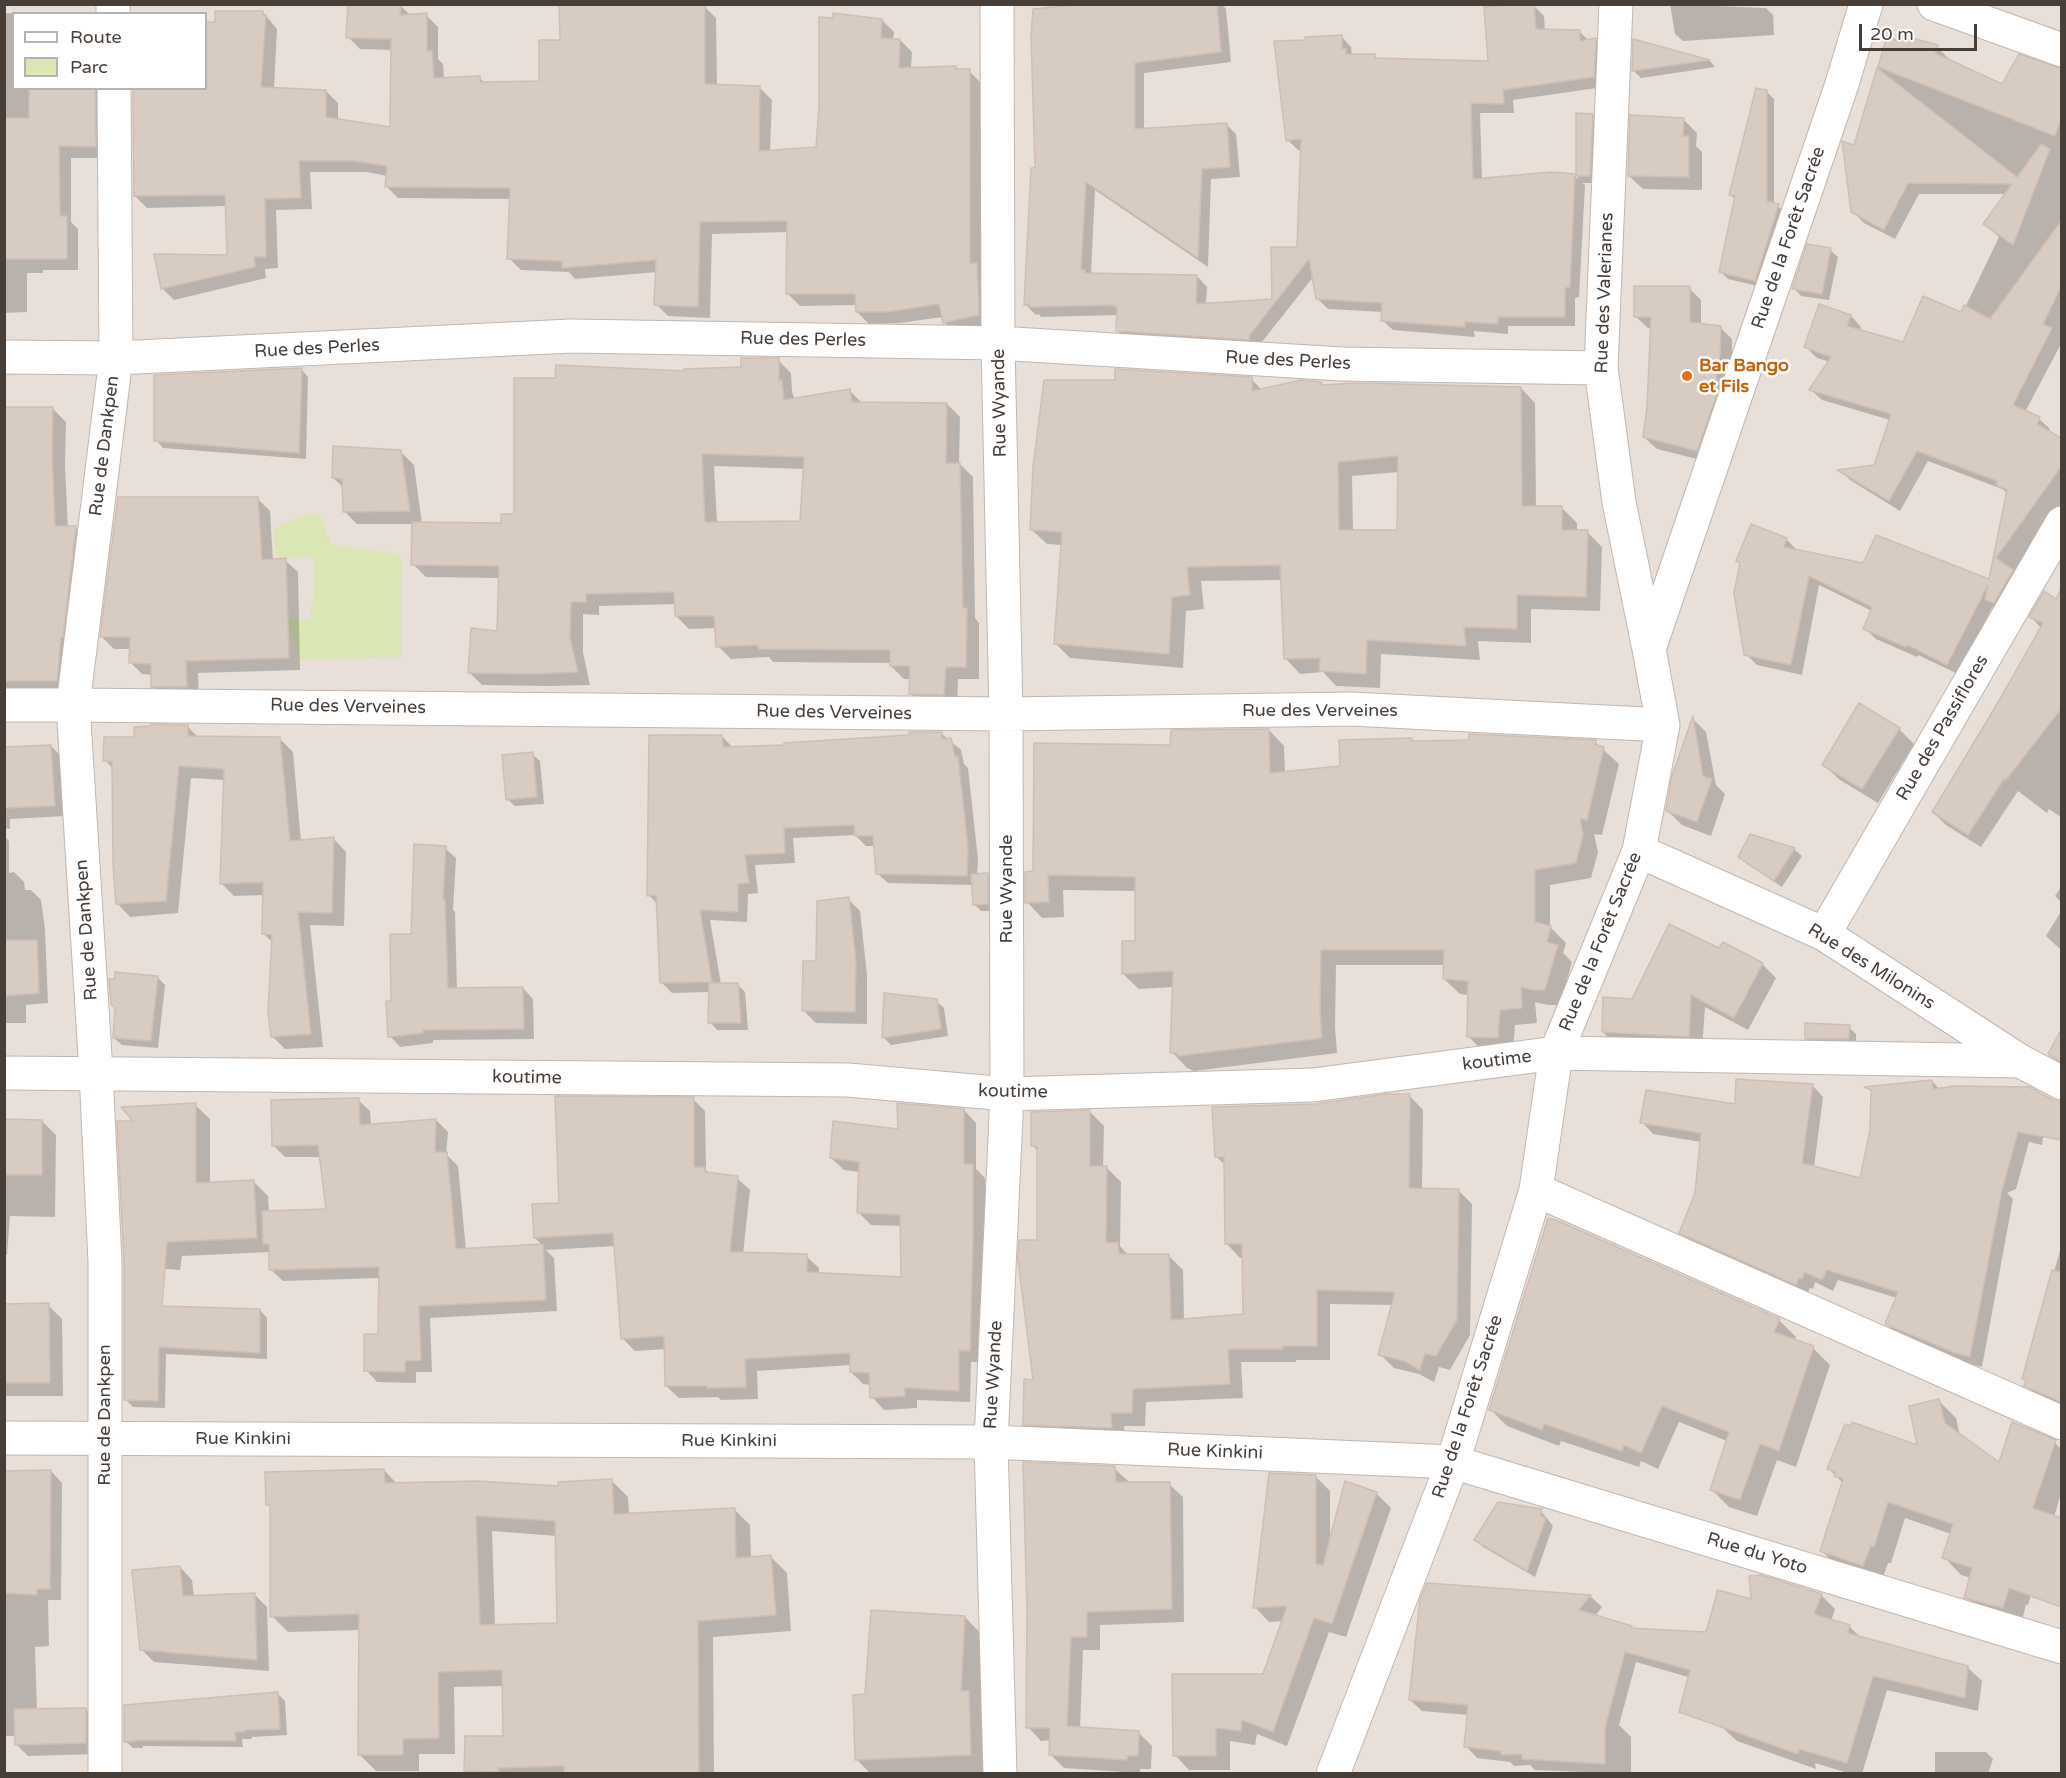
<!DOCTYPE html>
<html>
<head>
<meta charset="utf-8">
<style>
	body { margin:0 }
	#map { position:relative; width:2066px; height:1778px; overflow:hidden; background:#f4efe9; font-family:"Varela Round",sans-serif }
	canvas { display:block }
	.frame { position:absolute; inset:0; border:6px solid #483e38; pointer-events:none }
	.legend { position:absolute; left:12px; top:12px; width:195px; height:78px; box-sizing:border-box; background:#fff; border:2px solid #b6b2af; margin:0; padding:8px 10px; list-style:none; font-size:18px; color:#483e38 }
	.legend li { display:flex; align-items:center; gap:12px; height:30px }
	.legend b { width:30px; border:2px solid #b6b2af }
	.scale { position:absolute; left:1859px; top:24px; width:118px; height:27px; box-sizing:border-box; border:3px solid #483e38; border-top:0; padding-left:8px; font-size:18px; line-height:21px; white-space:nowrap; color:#483e38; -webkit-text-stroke:4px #fff; paint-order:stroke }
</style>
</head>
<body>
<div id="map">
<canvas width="2066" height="1778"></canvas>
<div class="frame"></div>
<ul class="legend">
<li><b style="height:8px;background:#fff"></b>Route</li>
<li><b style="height:16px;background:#dae6b4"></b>Parc</li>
</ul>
<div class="scale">20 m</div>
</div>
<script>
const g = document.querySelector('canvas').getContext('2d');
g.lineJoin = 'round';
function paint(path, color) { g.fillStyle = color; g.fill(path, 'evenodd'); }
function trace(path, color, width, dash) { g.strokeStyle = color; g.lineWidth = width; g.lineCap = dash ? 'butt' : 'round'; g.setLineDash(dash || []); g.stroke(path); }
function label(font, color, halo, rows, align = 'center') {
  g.font = font + ' "Varela Round",sans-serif'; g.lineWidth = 5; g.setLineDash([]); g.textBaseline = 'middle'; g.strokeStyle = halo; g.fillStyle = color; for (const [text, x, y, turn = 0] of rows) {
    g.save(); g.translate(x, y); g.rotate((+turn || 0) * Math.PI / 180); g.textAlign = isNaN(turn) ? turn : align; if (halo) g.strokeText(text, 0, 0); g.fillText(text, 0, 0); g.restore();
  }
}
const residential = new Path2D(`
	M5,5H2061V1773H5ZM14,14H206V88H14Z`);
const green = new Path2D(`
	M320,514L331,545L401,554V657L300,660L287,619H310L315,585L313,556L277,559L273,530L295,518Z`);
const shadow = new Path2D(`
	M1181,4H1222L1226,9L1231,62L1144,73V130L1226,124L1236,134L1240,177L1211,179L1208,267L1095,190L1091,274L1197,276L1207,287L1206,305L1274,301L1298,248L1302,150H1298L1288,140L1307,42L1341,36L1351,47L1352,56H1375L1379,60L1490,63L1533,5L1544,16L1545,31H1579L1589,41L1595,40L1605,50L1604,87L1513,100L1514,113H1480L1482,179L1574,175L1578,179L1577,114L1592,115L1599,122L1597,183H1582L1585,185L1579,297L1575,298V326H1508V334L1474,331L1475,337L1393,330L1382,320L1383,312L1328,309L1318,299L1314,276L1258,347L1128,341L1118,331L1119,315L1041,317L1039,314L1036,315L1026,305L1032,170H1037Z
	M1670,4L1766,8L1773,15L1774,35L1683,41L1675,34Z
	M400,5L411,16L426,15L438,27V59L443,64L444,79L480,78L486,84L541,83L562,42L704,6L716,18L717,86L760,88L772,100L770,152L818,148L882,20L894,32L893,40H900L912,52L911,69L955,67L959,71H969L981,83L991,327L956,334L944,322L943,317L899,323L869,324L857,312V305L800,306L788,294V232L712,234L710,318L668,316L656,304L657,272L575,279L569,272L521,270L509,258L511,199L398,198L386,186L387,176L367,172H310L312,209L276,210L278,268L265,269L266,278L174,300L162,288L228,257L227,206L147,208L135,196L206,88V23H217L263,12L277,29L274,89L326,91L338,103V120L392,128L393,50L360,49L348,37Z
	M4,13L43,14H14V88H112L107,158H71V222L78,229V270H43V273H27V312L4,313Z
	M1888,38L1900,44L1937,47L1948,58L1947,60L2002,86L2055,69H2062V342L2025,412L2039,419L2050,429L2049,432L2062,440V519L1997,610L1993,606L1958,674L1918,655L1917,657L1876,639L1865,629L1872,611L1819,585L1802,675L1757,665L1746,654L1752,526L1787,540L1798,551L1864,565L1990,581L2008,494L2002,489L1928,461L1900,511L1850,480L1840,471L1875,467L1890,420L1822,400L1811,390L1830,362L1817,358L1806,347L1851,316L1861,327L1860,331L1903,344L1962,314L1999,237L1985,224L2007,194H1919L1895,239L1864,223L1853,212L1855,147Z
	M1635,41L1710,61L1715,67L1641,78L1634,71Z
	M1766,91L1774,99V204L1778,206L1785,213L1762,287L1728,279L1721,272L1736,200L1730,195Z
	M1683,119L1697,133L1696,146L1702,152V190L1643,189L1629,176Z
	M1830,250L1838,257L1829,300L1801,296L1794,288Z
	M1689,288L1701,300V325L1720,327L1732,339V367L1709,462L1657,449L1644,437L1649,407L1652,328H1648L1635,316Z
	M778,360L791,373L792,392L795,400L849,390L862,403L947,404L960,417L959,463L973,477L975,618L979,623V679H958L957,707H924L911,694V679H904L891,666V663L773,662L769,657L731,659L718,646L717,628L689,629L676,616V604L599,606V615L583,614V652L590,685L549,686L482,685L469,672L498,632L500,578L426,577L413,564V524H357L344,511V488L333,478L401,452L414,465L422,524L502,525L515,516L556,379L742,368ZM714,466L805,469L802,523H717Z
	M301,369L308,377L306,459L163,448L156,440Z
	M1251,379L1263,391L1321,383L1324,387L1521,388L1535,403L1536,508H1562L1577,523V531L1587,532L1602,547L1600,611L1531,609V643L1478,641L1480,660L1381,654L1380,688L1336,686L1323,672L1300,674L1286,659L1282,580L1201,581L1204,609L1186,611L1183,668L1070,658L1055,643L1062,545L1047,544L1032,530ZM1399,472V532H1353L1352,476Z
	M4,408H52L66,422L65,466L68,528H76L89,542L70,694H4Z
	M257,498L270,511L273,561L285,560L298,572L300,670L198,673L199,699H164L152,686V675L142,674L130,662L131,649H114L102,637Z
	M2045,593L2062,604V818L2049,809L2047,813L2018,791L1981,847L1946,825L1933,812L2041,628L2031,617Z
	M1693,719L1706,732L1716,785L1725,794L1711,836L1682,825L1667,810Z
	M187,726L199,738L280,739L293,752L301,842L334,839L346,852L344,926L310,925L323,1047L285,1049L272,1036L273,943L264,934V895L234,896L222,884L225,780L191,778L178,913L130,917L118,904L113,769L105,760L136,738Z
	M1899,729L1914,744L1878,803L1840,780L1824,765Z
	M1269,730L1284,746L1285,773L1341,768L1412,740L1415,743L1595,742L1619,764L1602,835L1594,834L1598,852L1591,878L1550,885V927L1566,943L1563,953L1572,962L1560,1005H1548L1535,1002L1537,1023L1515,1025L1513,1053L1484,1052L1469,1037V995L1460,994L1444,979L1445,965H1336L1335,1027L1337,1053L1194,1071L1187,1068L1172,1052L1174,987L1139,989L1123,974L1136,942L1137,891L1063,890L1064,917L1042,918L1027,902L1034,873L1172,746Z
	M942,734L961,750L964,764L968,768L978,859L977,875H987L994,882V911H981L974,904L973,885L888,883L877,873L875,846H866L855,835L793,838L795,863L755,865L758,893L748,894L747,922L710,920L721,984H737L745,992L748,1030H717L710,1022V992L672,993L661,982L657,904L649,895L722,736L732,747H785Z
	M51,746L62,757L65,816L10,819V829L4,828V748Z
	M532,754L540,761L544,804L515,806L507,799Z
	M4,836L9,841V873L14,872L24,882L25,890H31L41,900L45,929L48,1003L26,1005V1023H4Z
	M1751,836L1794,849L1802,856L1782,887L1747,864L1739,857Z
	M445,848L456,858L453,910L455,912L457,990L523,988L533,999L534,1039L433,1040V1043L400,1047L390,1036L392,1002L413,936Z
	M2062,885V903L2055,896Z
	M848,899L860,911L867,975V1024L816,1023L804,1011L818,963Z
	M2062,910V951L2046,936Z
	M1720,950L1762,964L1776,978L1748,1030L1705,1007L1702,1050L1617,1046L1603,1032L1633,1001Z
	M157,977L165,985L158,1048L122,1045L114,1038Z
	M886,995L936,1001L944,1008L948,1036L891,1045L884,1038Z
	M1849,1027L1856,1034V1046L1813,1045L1806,1038Z
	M2062,1033V1066L2050,1054Z
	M1932,1081L1940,1090L2057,1102L2062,1107V1125L2046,1116L2042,1145L2029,1142L2016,1189L2007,1193L2013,1199L1982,1367L1966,1363L1898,1335L1887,1324L1897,1298L1838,1280L1833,1291L1815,1282L1813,1289L1810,1288L1807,1295L1692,1244L1681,1232L1696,1194L1701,1142L1653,1134L1642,1122L1736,1106L1812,1085L1823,1097L1814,1167L1861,1180L1872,1130L1873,1093L1868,1088Z
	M1410,1096L1423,1110L1422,1190H1458L1472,1204L1470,1335L1450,1370L1439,1367L1434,1382L1419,1374L1394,1368L1380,1354L1393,1305L1330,1304V1360H1296V1362H1241L1243,1398L1146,1402L1145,1426H1124L1125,1442L1038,1438L1024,1424L1035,1381L1039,1152L1032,1145L1090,1112L1104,1126L1103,1168H1107L1121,1182L1120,1246L1129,1256H1169L1183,1270L1184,1320L1244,1315V1258H1240L1227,1244L1226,1166L1217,1157L1314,1105Z
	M693,1099L705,1111L706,1170L710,1174L737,1178L750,1190L743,1254L806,1256L819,1268V1275L903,1279L902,1226L871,1225L858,1212L860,1172L844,1170L831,1158L900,1130L964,1110L976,1123V1169L985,1178V1253L982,1362H971L970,1402L917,1400V1408L884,1410L872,1397L871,1385L863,1384L851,1372V1365L757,1371L758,1399L721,1400L718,1397L679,1398L666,1386V1349L635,1351L622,1338L615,1246L546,1250L554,1258L557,1311L430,1318L432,1372H416V1383L377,1382L366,1370L379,1336L380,1278L283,1281L271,1270V1252L182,1256L180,1270L139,1267L136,1122L195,1105L210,1119V1184L254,1182L268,1196L269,1212L327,1211L321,1157H285L273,1145L358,1100L370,1111L371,1125L436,1120L448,1132L446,1154L458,1166L466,1250L543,1246L535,1238L561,1204Z
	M4,1121H42L56,1135L55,1217L10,1216L7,1255H4Z
	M2062,1244V1410L2043,1402L2026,1385L2027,1382L2023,1378Z
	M4,1305H48L62,1319L63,1396H4Z
	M125,1306L260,1310L267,1318V1359L166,1354L165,1408L133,1407L125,1399Z
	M1779,1320L1796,1337L1794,1341L1813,1348L1830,1365L1796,1467L1777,1460L1757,1516L1729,1507L1712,1490L1727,1441L1679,1422L1658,1469L1641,1461L1639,1467L1561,1441L1559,1446L1507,1426L1490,1409Z
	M1939,1401L1956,1418L1960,1436L2000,1464L2053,1441L2062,1450V1490L2028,1605L2026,1604L2021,1625L1984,1615L1966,1597L1971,1578L1961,1575L1944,1557L1951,1534L1905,1518L1891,1563H1888L1881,1582L1839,1568L1822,1551L1843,1483L1829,1469L1919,1447Z
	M1114,1468L1128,1481V1484H1169L1183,1497L1184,1622L1100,1625V1650H1083L1080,1728L1138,1732L1152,1746L1151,1769H1140V1773L1064,1768L1051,1755V1740L1041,1741L1028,1727Z
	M384,1470L398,1485L560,1488L612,1481L628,1497L629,1515L734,1509L750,1525L751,1558L771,1557L787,1573L791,1631L713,1637L714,1774H466V1737L504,1738L503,1686L454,1687L455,1754H419V1771H376L360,1755V1630L288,1632L272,1616L271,1508L268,1504ZM492,1531L557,1536L559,1625L495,1626Z
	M51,1471L62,1483L61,1600H48L49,1646L35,1647L37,1710L86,1709L97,1721V1754L28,1756L16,1744V1736H4V1472Z
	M1315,1476L1330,1491V1540L1346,1483L1377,1494L1391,1508L1346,1637L1329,1632L1287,1746L1257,1734L1255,1745L1230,1741V1770H1189L1175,1755L1264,1675L1284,1621L1269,1622L1255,1607Z
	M1541,1511L1553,1526L1535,1577L1483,1547L1476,1540Z
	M180,1567L192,1580L194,1597L255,1595L267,1607L269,1671L154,1662L142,1650Z
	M1428,1584L1590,1596L1602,1607L1595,1616L1633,1629L1698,1633L1702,1681L1636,1662L1619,1725L1631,1737V1774L1535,1770L1530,1765L1514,1766L1510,1762L1477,1758L1466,1746L1469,1715L1422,1711L1410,1700Z
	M1716,1591L1752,1601L1821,1595L1835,1609L1831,1621L1850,1627L1861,1638L1967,1667L1982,1681L1978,1711L1887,1690L1862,1774H1851L1815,1763L1816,1769L1737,1741L1722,1727Z
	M965,1617L985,1638L981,1705L989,1713L991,1774H871L856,1759L867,1696Z
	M278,1694L285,1701L287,1735L252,1737L251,1739H242L243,1747L143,1746V1748H133L125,1741Z
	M1935,1752H1986L1993,1759L1988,1774H1935Z`);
const building = new Path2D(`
	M348,4H401L400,15L427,13V51L432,50L434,78L480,76V82L539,81V40H560L559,4H705V84L760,86L759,151L816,147L819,108V17L833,18V13L882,19L881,38L900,39L899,68L956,66V69H970V263H977L979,315L943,323L939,304L887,312H856L855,294H786L787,221L700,222L698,307L654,305L656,260L562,268V261L507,259L510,188L385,187L387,166L354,161H299L301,198L265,199L266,257H254L255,267L161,289L154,254L227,255L225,195L134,196L133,88H206V22H215V11H263V15H266L261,87L326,90V117L390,127L391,39L346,38Z
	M1085,4H1217L1221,52L1135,63V129L1227,123L1230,167L1202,169L1198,258L1086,182L1081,270H1085V273L1197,275L1196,304L1272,299L1271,247H1297L1301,139L1286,141L1274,41L1305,40V37L1342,35V49H1346V54H1375V58L1488,61L1484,7L1524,4H1534L1536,29L1580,30V41L1596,38L1594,77L1503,90L1504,104L1471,103L1473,179L1551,172L1575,174L1570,287L1565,288V317H1498V324L1465,322V327L1381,321L1382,303L1316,299L1309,259L1249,336V340L1116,331L1117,307H1114V305L1030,307L1029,304L1024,305L1031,168H1035L1031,36L1033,9Z
	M1901,35L1938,45L1935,53L2002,84L2019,54L2061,68V120L2055,136L1878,67L1887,36L1899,42Z
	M1633,39L1710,60L1632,71Z
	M1877,68L2017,177L2041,144L2050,149L2013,245L1983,224L2012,184L1908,183L1884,230L1851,212L1842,141L1854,145Z
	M29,88H95L96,147L59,146L60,216H67V259H4V118H29Z
	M1756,88L1767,90V201L1779,204L1755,281L1719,272L1735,196L1729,195Z
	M1576,113L1593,114L1590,176H1576Z
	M1630,115L1684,118L1683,136H1689V177L1628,176Z
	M2061,221V287L2043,324L2052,328L2013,405L2040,417L2037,424L2061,438V467L1996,558L2013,570L1994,603L1985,600L1988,585L1947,665L1907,645L1906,647L1863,629L1872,607L1809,576L1791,665L1744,655L1734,593L1740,563L1736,561L1751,524L1787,538L1784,547L1863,563L1876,535L1989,579L2007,490L1996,485L1997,481L1917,451L1889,501L1837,470L1874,465L1891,414L1809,390L1831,357L1804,347L1819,304L1851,315L1847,326L1903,342L1923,296L1961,312L1964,305L1990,319Z
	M1807,244L1831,248L1822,294L1792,289Z
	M1634,286H1690V322L1721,326L1720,354L1714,392L1717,393L1697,451L1643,437L1647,407L1651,317H1634Z
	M741,358H779V381L782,380L784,400L850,389L852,402L947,403L946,463H960L963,608H967L966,667H946L944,695L909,694L910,666H890V650L759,649L758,645L716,647L714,616H675L674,592L586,594V602H571L570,638L578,672L535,674L468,673L471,628L497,631L499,566L411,565L412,522L501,523V514H514V378H555L556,365L685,371L684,369L741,367ZM702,454L804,457L800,521L705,522Z
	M302,368L299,453L154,441V375Z
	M1115,369L1252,377V391L1301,380L1321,382L1322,385L1358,383L1521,387L1522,506H1562V530H1588L1586,597L1517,595V629L1464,627L1466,646L1367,640L1366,674L1319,671L1320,658L1284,659L1280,565L1187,567L1190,595L1172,597L1169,654L1054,644L1062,532L1030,530L1033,467L1044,380H1115ZM1398,456L1397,530H1339L1338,462Z
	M4,407H53L52,452L55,526H76L63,637H61L57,681H4Z
	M333,446L401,450L410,511L343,512L342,479L332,478Z
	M118,497H258L262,560L286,558L289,658L186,661L187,687H151V664L129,663L130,637H100Z
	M2061,589V709L2006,780L2004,779L1968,835L1932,812L1993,711L2043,623L2029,617L2044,591L2056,599Z
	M1859,703L1900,728L1862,789L1822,765Z
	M1693,716L1703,776L1712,779L1697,822L1666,811L1672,776Z
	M151,724L188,725V736L280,737L290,841L334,837L332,913L298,912L311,1034L271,1037L268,1012L272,935L262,934L263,882L220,884L224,769L179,766L166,901L116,904L113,864L112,762L103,761L104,737H134V727L151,726Z
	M1269,729L1270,773L1340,766L1339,740L1412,738V741L1468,740L1469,734L1596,740V745L1604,747L1587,820L1580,819L1583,835L1576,863L1535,870V922L1551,926L1547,942L1558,945L1545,990H1532L1521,987L1522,1008L1500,1010L1498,1038L1467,1037L1468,981L1443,979L1444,950H1321L1320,1011L1322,1038L1178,1056L1177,1053H1170L1173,971L1122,974V941H1135V877L1048,875L1049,902L1025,903V872L1033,871L1034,743L1170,745L1171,730Z
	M909,732H942V739L951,738L955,757L958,756L968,848L967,876L876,874L873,836H855L854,825L784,828L785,853L745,855L749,883L738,884V912L700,910L712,982L660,983L656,895L647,896L649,735H722L723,747L784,745V743L909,735Z
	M51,745L55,806L4,808V747Z
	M533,752L537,797L506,800L502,755Z
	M1750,834L1795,848L1774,881L1738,857Z
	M414,844L446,846L443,900H445L448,988L523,987L524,1029L423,1030V1033L388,1037L386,1001H391L390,934H411Z
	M988,873V904L973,905L971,874Z
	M849,897L856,962L855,1012L802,1011L803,961H816L817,901Z
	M1669,924L1719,948L1723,942L1763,963L1734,1018L1691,995L1689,1037L1602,1032L1603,997L1632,999Z
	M4,940H37L39,993L4,996Z
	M115,972L158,976L151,1041L113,1038L115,1008L111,1004L109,979H115Z
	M709,983H738L741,1023H708Z
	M884,993L937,999L941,1029L882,1038Z
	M1805,1023L1850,1025L1849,1039H1805Z
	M2061,1030V1062L2048,1054Z
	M1736,1079L1813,1084L1802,1163L1860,1178L1870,1130L1871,1090L1864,1087L1932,1080L1933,1089L1955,1086L2029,1087L2053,1100L2061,1102V1140L2018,1132L2002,1190L1970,1357L1953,1352L1885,1324L1898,1292L1827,1270L1822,1280L1804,1272L1802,1279L1799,1278L1796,1285L1679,1233L1695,1193L1701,1133L1640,1123L1646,1090L1735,1104Z
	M1387,1094H1410L1409,1188L1459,1189L1457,1320L1436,1356L1425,1354L1420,1370L1404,1361L1378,1355L1395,1292L1317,1290V1346H1283V1349H1228L1230,1384L1133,1389L1132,1413H1111L1112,1428L1023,1425L1024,1379L1033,1380L1018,1260L1019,1240H1037V1146H1031V1112L1090,1110V1166H1107L1106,1243L1118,1242L1119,1254H1169L1171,1320L1243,1314L1242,1244H1225L1224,1157H1215L1212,1107L1314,1104Z
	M555,1096L694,1097V1167H705V1172L738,1176L730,1252L807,1254V1272L901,1277L900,1215L857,1213L859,1162L830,1158L833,1121L898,1129L897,1103L964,1109V1164H973V1240L970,1351L959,1350V1391L905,1388V1396L870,1398L869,1373L850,1372V1353L745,1359L746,1387L707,1388V1386H665L664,1336L621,1339L613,1233L534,1238L532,1204L559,1203Z
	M359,1098L360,1125L436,1119L435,1152H447L456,1249L543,1244L546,1300L419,1306L421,1360L405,1361V1372L364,1371V1334H378L379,1267L269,1270V1244H263L262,1211L326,1209L318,1145L272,1146L271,1100Z
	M196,1103V1183L254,1180L257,1238L167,1242L162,1306L260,1309V1353L159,1347L158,1401L124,1400V1261L117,1121H133L121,1107Z
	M4,1119L42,1120V1175H4Z
	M1548,1218L1556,1220L1780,1319L1774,1332L1814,1346L1779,1451L1760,1444L1740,1500L1710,1490L1729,1432L1662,1406L1641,1453L1624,1445L1622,1451L1544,1424L1542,1430L1489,1410Z
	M2052,1270L2061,1272V1402L2024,1386L2026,1380L2022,1379Z
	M49,1303L50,1383H4V1304Z
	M1939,1399L1945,1423L1999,1462L2012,1422L2056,1440L2033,1508L2061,1518V1607L2009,1588L2003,1608L1964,1598L1972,1568L1942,1558L1953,1524L1888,1502L1874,1547L1871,1546L1863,1566L1820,1551L1843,1479L1834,1476L1835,1472L1827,1469L1845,1424L1851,1426L1852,1422L1917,1445L1909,1406Z
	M1023,1462L1115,1466L1116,1482H1170L1172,1609L1087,1612V1637H1071L1067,1726L1139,1731L1138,1756H1127V1760L1049,1755L1050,1728H1026L1027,1610Z
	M384,1469L385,1483L477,1481L558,1486V1482L612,1479L614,1514L735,1508L736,1558L771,1555L776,1615L698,1621L699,1773H564V1766L499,1768L498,1772L464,1771L465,1736H503L502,1670L438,1672L439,1738L403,1739V1755H358L359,1614L270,1617V1505H266L265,1472ZM476,1516L555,1521L557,1623L480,1625Z
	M51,1470L50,1589H37V1595L4,1593V1471Z
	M1269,1473L1316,1475V1564L1323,1565L1345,1481L1377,1492L1332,1624L1314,1618L1273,1732L1242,1720L1241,1731L1216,1728V1756H1173L1172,1674H1263L1287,1606L1253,1608Z
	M1498,1502L1542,1509L1541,1516L1546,1518L1527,1571L1474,1540Z
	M180,1566L183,1596L255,1593L257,1660L140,1650L132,1570Z
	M1761,1575L1822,1594L1814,1614L1850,1625L1848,1633L1968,1666L1965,1698L1873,1676L1847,1763L1799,1749L1798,1754L1679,1712L1690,1670L1625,1652L1605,1728V1764L1522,1759V1754L1501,1755V1751L1464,1747L1468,1705L1409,1700L1420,1599L1427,1583L1591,1595L1579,1610L1632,1626L1631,1628L1706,1632L1718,1590L1751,1599L1749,1576Z
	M871,1610L965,1616L961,1691H969L971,1755L855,1760L853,1695L865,1694Z
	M278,1692L280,1729L245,1730V1732H235L236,1741L136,1740V1741L124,1742V1705Z
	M86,1708V1743L15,1745L14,1709Z`);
const minor = new Path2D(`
	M113,4V14
	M997,4L998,343L1006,714L1007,1094L991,1442L1000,1774
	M1616,4L1601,368L1619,502L1649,649
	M1934,4L2062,50
	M4,357L116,358L571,336L998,343L1342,364L1601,368
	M4,705H73L1006,714L1351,709L1663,725
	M1639,851L1824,934L2020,1061L2062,1083
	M1824,934L2062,523
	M4,1073L848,1080L1007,1094L1313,1085L1556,1053L2020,1061
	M1536,1190L2062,1423
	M4,1438L991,1442L1453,1462L2062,1647
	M105,1774V1262L96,1072L73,705L116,358L114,88
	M1333,1774L1453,1462L1536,1190L1556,1053L1639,851L1663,725L1649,649L1842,84L1866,4`);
const markers = [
	[1687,376,6,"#e8710a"]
];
const streetNames = [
	["Rue de la Forêt Sacrée",1789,238,-71],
	["Rue des Valerianes",1605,293,-88],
	["Rue des Perles",803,340,1],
	["Rue des Perles",317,349,-3],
	["Rue des Perles",1288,361,3],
	["Rue Wyande",1000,403,-91],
	["Rue de Dankpen",105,446,-83],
	["Rue des Verveines",348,707,1],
	["Rue des Verveines",1320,711],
	["Rue des Verveines",834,713,1],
	["Rue des Passiflores",1943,728,-60],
	["Rue Wyande",1007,889,-90],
	["Rue de Dankpen",87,930,-94],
	["Rue de la Forêt Sacrée",1601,942,-68],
	["Rue des Milonins",1871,967,32],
	["koutime",1497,1061,-7],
	["koutime",527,1078,1],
	["koutime",1013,1092,1],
	["Rue Wyande",994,1375,-87],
	["Rue de la Forêt Sacrée",1468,1407,-72],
	["Rue de Dankpen",105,1415,-90],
	["Rue Kinkini",243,1439],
	["Rue Kinkini",729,1441],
	["Rue Kinkini",1215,1452,2],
	["Rue du Yoto",1757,1554,17]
];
const foodNames = [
	["Bar Bango",1699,366],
	["et Fils",1699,387]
];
paint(residential, '#e8dfd8');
paint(green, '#dae6b4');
paint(shadow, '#0003');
paint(building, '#d8cbc2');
trace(building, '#d0beb3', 1.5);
trace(minor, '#c2b7af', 35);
trace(minor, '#fff', 33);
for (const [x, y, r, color] of markers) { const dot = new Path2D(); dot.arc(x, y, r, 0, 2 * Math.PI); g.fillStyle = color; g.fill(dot); trace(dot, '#fff', 2); }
label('18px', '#483e38', '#fff', streetNames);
label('bold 18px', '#c56008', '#fff', foodNames, 'left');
</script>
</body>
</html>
